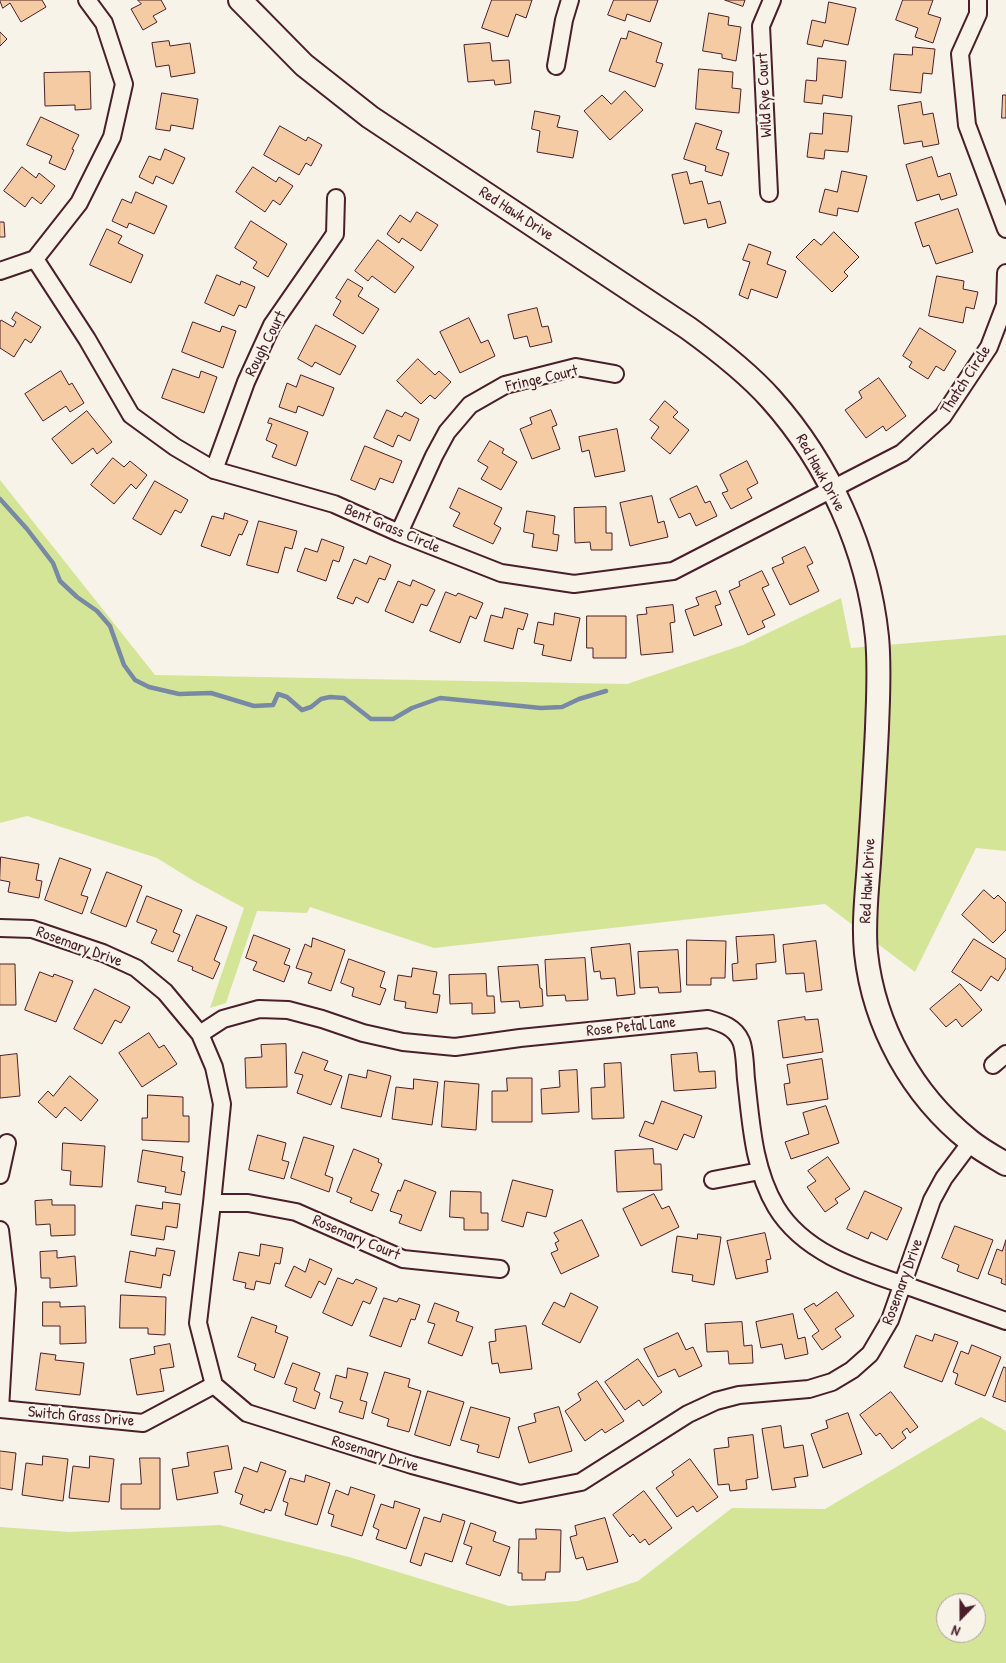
<!DOCTYPE html>
<html>
<head>
<meta charset="utf-8">
<style>
	body { margin:0 }
	#map { position:relative; width:1006px; height:1663px; overflow:hidden; background:#f7f3e8; font-family:"Patrick Hand",sans-serif }
	canvas { display:block }
	.north { position:absolute; left:936px; top:1593px; width:50px; height:50px; box-sizing:border-box; background:#f7f3e8; border:1px solid #b29e9c; border-radius:50%; rotate:202deg; font-size:14px; font-weight:700; line-height:20px; text-align:center; color:#4a1f2b }
	.north::after { content:''; display:block; margin:auto; width:18px; height:22px; background:#4a1f2b; clip-path:polygon(50% 0,100% 100%,50% 72%,0 100%) }
</style>
</head>
<body>
<div id="map">
<canvas width="1006" height="1663"></canvas>
<div class="north">N</div>
</div>
<script>
const g = document.querySelector('canvas').getContext('2d');
g.lineJoin = 'round';
function paint(path, color) { g.fillStyle = color; g.fill(path, 'evenodd'); }
function trace(path, color, width, dash) { g.strokeStyle = color; g.lineWidth = width; g.lineCap = dash ? 'butt' : 'round'; g.setLineDash(dash || []); g.stroke(path); }
function label(font, color, halo, rows, align = 'center') {
  g.font = font + ' "Patrick Hand",sans-serif'; g.lineWidth = 4.5; g.setLineDash([]); g.textBaseline = 'middle'; g.strokeStyle = halo; g.fillStyle = color; for (const [text, x, y, turn = 0] of rows) {
    g.save(); g.translate(x, y); g.rotate((+turn || 0) * Math.PI / 180); g.textAlign = isNaN(turn) ? turn : align; if (halo) g.strokeText(text, 0, 0); g.fillText(text, 0, 0); g.restore();
  }
}
const green = new Path2D(`
	M0,480L155,675L627,684L743,645L841,598L851,648L1006,635V851L976,848L915,972L825,904L434,948L310,907L307,913L257,911L226,1003L210,1008L244,908L194,881L157,858L27,816L0,823Z
	M981,1417L1006,1431V1663H0V1527L69,1532L220,1525L349,1557L509,1606L578,1601L638,1581L732,1508L825,1509ZM946,1603H976V1633H946Z`);
const stream = new Path2D(`
	M0,499L27,529L53,563L60,581L77,597L97,611L110,626L124,665L135,680L149,687L179,694L211,693L254,706L273,705L278,694L287,697L302,710L311,707L321,699L330,697L344,698L371,719H393L412,708L440,698L541,708L562,707L579,699L606,691`);
const building = new Path2D(`
	M0,0H42L46,7L21,22L10,3L3,8Z
	M138,0H161L166,9L153,16L157,22L143,30L131,9L141,4Z
	M492,0H532L526,18L516,14L508,37L482,28Z
	M614,0H658L650,22L627,14L625,21L608,15Z
	M725,0H745L743,6Z
	M903,0H933L928,14L941,18L933,43L915,37L918,28L896,20Z
	M829,2L856,8L848,45L824,40L822,47L807,44L812,20L825,23Z
	M709,13L729,17L728,25L741,27L736,61L722,58V54L703,51Z
	M629,31L662,43L656,62L663,64L655,87L609,71L621,38L626,39Z
	M0,32L7,39L0,46Z
	M169,41L170,46L190,43L195,73L171,77L169,65L156,67L152,43Z
	M490,43L492,61L509,60L511,83L495,85L494,80L468,82L464,45Z
	M913,47L935,49L932,74L923,73L921,93L890,90L894,54L912,55Z
	M818,58L846,61L842,98L823,95L822,104L804,102L806,80L816,81Z
	M699,69L733,72L732,88L741,89L739,113L696,109Z
	M90,72L91,109L75,110V105L45,106L44,73Z
	M625,91L643,110L610,140L584,111L602,95L611,104Z
	M162,93L198,99L193,129L171,125L170,131L156,129Z
	M1003,95H1006V118H1002Z
	M921,102L923,115L933,113L939,144L923,147L922,141L904,144L898,106Z
	M535,111L560,116L557,127L578,131L573,158L537,152L540,131L532,129Z
	M824,113L852,116L848,152L825,150L824,159L807,157L810,133L822,134Z
	M41,117L79,135L72,149L74,150L65,170L49,163L52,156L27,145Z
	M696,123L722,131L716,149L729,153L722,176L705,171L706,166L684,159Z
	M280,126L306,141L308,137L322,145L311,166L306,163L299,175L264,155Z
	M165,149L185,158L173,184L156,176L153,184L139,177L149,156L160,160Z
	M932,157L938,177L950,173L957,195L941,200L939,194L917,201L906,165Z
	M22,167L36,178L39,173L55,186L41,204L32,197L25,207L4,191Z
	M253,167L276,182L279,177L293,186L280,205L273,200L265,212L236,192Z
	M842,171L867,176L858,212L838,208L837,216L819,212L825,189L837,192Z
	M687,172L690,184L702,181L708,204L720,201L726,223L708,228L706,219L684,224L672,175Z
	M136,192L167,206L154,234L129,223L127,228L112,221L122,199L131,203Z
	M958,209L973,252L936,264L929,245L923,247L915,223Z
	M417,212L438,225L421,251L402,238L399,243L387,234L400,215L410,222Z
	M251,221L287,244L268,277L253,268L257,262L235,248Z
	M0,222H4L5,237H0Z
	M107,229L122,236L118,243L143,255L131,283L90,265Z
	M834,232L859,257L844,272L848,276L832,292L796,257L814,239L821,245Z
	M378,240L414,267L395,293L372,276L368,281L355,271Z
	M749,244L771,252L767,264L786,271L777,298L751,289L748,299L739,295L750,262L743,260Z
	M217,275L240,285L241,281L255,287L246,308L239,305L234,316L205,303Z
	M937,276L964,281L963,289L978,292L974,309L966,307L963,323L929,316Z
	M348,279L363,288L358,296L379,309L363,334L333,315L341,301L336,298Z
	M537,308L542,327L548,326L552,342L530,347L527,336L514,339L508,315Z
	M16,312L41,327L31,343L25,339L14,357L0,348V322L1,320L13,327L16,322L12,319Z
	M469,318L481,343L488,340L495,356L460,373L440,332Z
	M193,322L220,332L222,326L236,331L223,368L182,352Z
	M316,325L356,346L340,375L315,362L312,367L298,359Z
	M920,328L956,351L944,371L936,366L928,379L909,367L912,362L903,356Z
	M418,359L435,375L439,371L451,382L435,399L430,395L421,404L397,381Z
	M173,369L199,378L201,371L217,377L204,413L162,398Z
	M61,371L69,385L72,383L84,403L70,412L66,406L43,421L25,394Z
	M301,375L334,388L323,416L298,406L296,413L279,407L287,383L296,387Z
	M879,378L906,416L886,431L883,426L866,438L845,410L862,398L859,392Z
	M665,401L678,412L673,417L689,430L670,454L651,438L659,427L650,420Z
	M387,410L402,417L405,412L419,419L410,441L398,435L393,447L374,438Z
	M551,410L557,425L552,427L560,449L532,459L520,429L532,424L530,418Z
	M87,411L112,442L97,454L93,448L72,464L52,439Z
	M270,418L308,432L296,466L272,457L277,445L266,440L272,424L268,423Z
	M617,429L625,471L595,477L589,450L582,452L579,437Z
	M490,441L504,449L502,453L517,462L501,490L481,479L488,467L478,461Z
	M365,446L402,461L393,483L380,478L375,490L351,480Z
	M113,458L124,467L130,461L147,475L136,489L131,484L114,504L91,485Z
	M747,461L758,483L747,489L752,498L731,509L722,493L728,491L720,475Z
	M155,481L188,500L181,513L175,510L161,535L133,519Z
	M697,486L705,503L710,501L717,516L696,526L690,513L679,518L670,499Z
	M459,488L502,508L494,524L501,528L493,544L453,526L460,513L450,508Z
	M652,496L658,523L664,521L668,537L630,546L620,503Z
	M606,507V533H612V550H591L590,542L575,543L574,508Z
	M527,511L555,516L553,534L559,535L557,551L532,547L534,534L524,532Z
	M225,513L248,521L242,535L239,534L230,556L201,546L212,516L223,519Z
	M259,521L297,531L292,549L285,547L278,573L247,565Z
	M322,539L344,547L339,562L333,560L326,581L297,571L305,548L317,552Z
	M805,547L813,563L807,566L819,591L790,605L772,568L784,563L782,558Z
	M370,556L391,565L385,580L379,578L368,603L356,597L353,604L337,598L354,559L366,564Z
	M762,571L769,585L762,588L775,615L762,621L765,627L748,635L729,591L740,586L739,582Z
	M413,580L435,590L427,606L421,604L413,623L385,611L398,581L410,586Z
	M716,591L721,604L715,606L722,625L694,636L685,610L699,605L696,598Z
	M446,592L456,596L458,593L483,603L476,619L470,616L460,643L430,631Z
	M673,605L675,622L670,623L673,652L641,655L637,615L647,614L646,608Z
	M505,608L528,614L523,630L518,628L513,649L484,641L491,615L502,618Z
	M555,613L580,618L571,661L542,655L544,645L534,643L538,622L553,625Z
	M587,616H626V658H593V648H587Z
	M1,857L39,864L36,880L42,881L39,898L8,892L10,882L0,880Z
	M60,858L91,869L81,895L88,897L82,914L45,900Z
	M107,872L142,886L126,927L91,913Z
	M984,890L994,899L998,895L1006,903V930L993,943L962,915Z
	M147,896L182,910L173,932L180,935L173,952L151,943L157,930L137,922Z
	M197,915L227,927L214,960L220,963L213,979L192,970L193,967L178,961Z
	M254,935L290,949L284,964L290,966L284,982L253,970L257,962L246,958Z
	M774,935L776,962L756,964L757,979L733,981L732,964L738,963L736,937Z
	M313,938L345,950L331,991L308,983L312,973L296,968L305,944L311,947Z
	M974,939L1006,959V968L998,981L991,976L981,991L952,972Z
	M687,940L726,941L725,978H711V985H687Z
	M816,941L822,990L806,992L804,973L786,974L783,945Z
	M630,944L635,994L617,996L615,978L601,979L600,971L594,972L591,948Z
	M678,950L681,992L659,993L658,987L640,988L638,952Z
	M585,958L588,1000L566,1001L565,995L547,996L545,960Z
	M349,959L385,972L380,987L386,989L380,1005L352,996L354,988L341,983Z
	M0,964H15L16,1005H0Z
	M538,965L540,988L542,989L543,1006L520,1008L519,1001L501,1002L498,967Z
	M413,968L437,972L433,994L440,995L437,1013L405,1008L406,1002L394,1000L398,975L411,977Z
	M40,972L53,977L54,974L73,981L56,1022L25,1010Z
	M486,974L487,996H494L495,1013L472,1014V1003L450,1004L449,975Z
	M960,984L982,1010L962,1027L956,1019L946,1027L930,1009Z
	M95,989L130,1007L121,1023L115,1020L102,1044L74,1029Z
	M805,1017V1020L818,1019L823,1052L783,1058L778,1021Z
	M149,1033L159,1048L164,1045L177,1064L142,1087L119,1053Z
	M286,1044L287,1087L246,1088L245,1058L262,1057L261,1045Z
	M303,1052L328,1061L324,1070L342,1076L331,1105L297,1093L303,1075L295,1073Z
	M697,1053L699,1072L715,1071L716,1088L674,1091L671,1055Z
	M17,1054L20,1096L0,1098V1056Z
	M822,1059L828,1099L787,1105L784,1084L790,1083L787,1065Z
	M621,1063L624,1118L592,1119L591,1088L605,1087L604,1064Z
	M368,1070L391,1076L381,1117L341,1108L349,1074L366,1078Z
	M577,1070L579,1112L542,1114L541,1089L560,1087L559,1071Z
	M70,1076L98,1100L81,1121L65,1107L56,1118L38,1102L48,1091L53,1096Z
	M507,1078H532V1122H492V1091H507Z
	M414,1079L438,1082L432,1125L392,1119L396,1087L413,1089Z
	M445,1081L479,1084L476,1130L442,1127Z
	M148,1095L183,1097V1116H189V1142L142,1140V1118H147Z
	M662,1101L702,1116L694,1138L684,1134L677,1150L639,1136L645,1121L653,1124Z
	M826,1106L839,1143L791,1159L785,1142L809,1134L803,1113Z
	M258,1135L286,1143L282,1160L289,1162L284,1179L249,1170Z
	M304,1137L334,1146L325,1175L333,1178L329,1192L291,1178Z
	M63,1143L105,1146L102,1187L70,1185L71,1171L62,1170Z
	M354,1149L379,1159L378,1162L382,1164L371,1191L379,1194L372,1211L350,1202L352,1198L337,1192Z
	M653,1149L654,1164H661L662,1190L617,1192L615,1151Z
	M143,1150L183,1157L181,1171L185,1172L181,1195L165,1192L166,1187L138,1182Z
	M828,1157L850,1189L835,1199L838,1203L825,1212L807,1187L816,1181L808,1171Z
	M405,1180L436,1192L421,1231L399,1223L402,1215L390,1211L398,1190L400,1191Z
	M513,1180L553,1190L546,1217L527,1212L523,1227L502,1221Z
	M451,1191L481,1192V1213H488V1230H464V1218L450,1217Z
	M865,1191L902,1208L887,1240L871,1232L868,1239L847,1229Z
	M654,1194L662,1209L669,1206L679,1227L641,1246L623,1209Z
	M52,1200V1205H75V1235L51,1236L50,1224L36,1225L35,1201Z
	M163,1202L180,1204L177,1228L166,1226L164,1240L131,1235L136,1205L162,1209Z
	M582,1220L599,1256L561,1274L551,1253L558,1250L555,1243L559,1241L554,1233Z
	M955,1226L993,1240L978,1279L957,1271L959,1265L942,1258Z
	M765,1233L771,1259L766,1260L768,1272L736,1279L727,1241Z
	M698,1234L721,1237L714,1285L692,1281L693,1275L672,1272L677,1236L697,1239Z
	M1006,1240V1285L1001,1283L1002,1279L988,1274L997,1249L1002,1251Z
	M261,1244L283,1248L280,1264L275,1263L270,1284L256,1281L254,1290L245,1288L246,1283L233,1280L239,1252L259,1256Z
	M157,1248L175,1251L170,1276L163,1274L161,1288L125,1282L130,1251L155,1256Z
	M57,1251V1258L75,1256L77,1286L50,1288V1278H41L40,1252Z
	M310,1259L332,1269L325,1285L319,1281L311,1298L285,1286L294,1266L305,1272Z
	M338,1278L353,1284L356,1279L377,1288L370,1304L363,1301L352,1326L323,1313Z
	M837,1292L854,1316L835,1329L841,1337L822,1350L812,1336L819,1331L804,1309L814,1303L816,1306Z
	M571,1293L598,1307L580,1343L542,1324L554,1302L564,1307Z
	M121,1295L166,1297L165,1335L148,1334V1328H120Z
	M384,1298L397,1302L399,1298L420,1305L415,1320L411,1319L401,1347L370,1336Z
	M43,1302H60V1307L85,1306L86,1343L60,1344V1326H43Z
	M435,1303L459,1312L456,1321L473,1327L462,1356L428,1343L435,1324L428,1322Z
	M793,1314L798,1339L805,1337L808,1354L785,1359L782,1344L761,1348L756,1322Z
	M252,1317L277,1326L275,1332L288,1337L274,1378L254,1370L256,1364L238,1357Z
	M742,1322L744,1346L752,1345L753,1363L729,1364L728,1351L707,1352L705,1324Z
	M526,1326L532,1369L500,1373L498,1363L492,1364L489,1342L496,1341L495,1330Z
	M678,1333L686,1350L693,1347L702,1366L679,1377L675,1369L658,1377L644,1349Z
	M935,1334L958,1342L942,1382L904,1367L916,1335L932,1341Z
	M170,1344L174,1367L160,1369L164,1391L137,1395L130,1359L155,1354L154,1347Z
	M972,1345L1001,1357L985,1396L955,1384L958,1374L953,1372L961,1351L968,1354Z
	M41,1353L56,1355L55,1360L84,1363L80,1395L36,1390Z
	M638,1359L662,1392L643,1406L639,1400L625,1410L605,1382Z
	M293,1363L320,1373L314,1390L320,1393L315,1409L293,1401L297,1388L285,1384Z
	M1004,1367L1006,1368V1402L993,1397Z
	M348,1368L368,1373L360,1400L367,1402L363,1419L339,1412L343,1402L330,1398L336,1375L346,1378Z
	M385,1372L410,1379L408,1387L421,1391L409,1432L387,1426L389,1419L372,1413Z
	M597,1381L624,1421L605,1433L602,1429L585,1441L565,1411L581,1400L578,1394Z
	M428,1391L464,1402L450,1446L415,1435Z
	M891,1392L918,1427L910,1433L907,1428L902,1432L906,1438L892,1449L880,1433L876,1436L860,1415Z
	M471,1407L510,1418L499,1458L477,1452L479,1445L461,1440Z
	M559,1407L572,1451L529,1463L518,1427L536,1422L534,1414Z
	M848,1413L862,1454L823,1468L811,1434L828,1428L826,1421Z
	M781,1426L784,1448L803,1445L808,1476L794,1478L796,1487L772,1490L762,1429Z
	M753,1435L758,1478L746,1480L747,1489L730,1491L729,1484L718,1485L714,1449L729,1447L728,1438Z
	M228,1446L232,1469L214,1472L218,1493L177,1500L172,1469L189,1466L187,1453Z
	M0,1451L16,1453L12,1490L0,1488Z
	M43,1456L68,1459L63,1501L22,1495L26,1463L42,1465Z
	M90,1456L114,1459L109,1502L69,1498L73,1466L89,1468Z
	M140,1458H160V1509H121V1484H141Z
	M690,1459L718,1497L697,1512L693,1506L677,1517L656,1488L674,1475L672,1472Z
	M261,1462L286,1471L271,1511L265,1509L264,1513L240,1504L243,1495L235,1492L244,1467L257,1472Z
	M306,1475L330,1483L317,1525L285,1515L288,1503L283,1501L290,1478L304,1482Z
	M351,1487L375,1495L362,1536L331,1526L334,1515L328,1513L336,1490L348,1495Z
	M644,1491L672,1528L649,1545L645,1539L640,1543L633,1534L630,1537L613,1515Z
	M395,1501L420,1509L406,1549L376,1539L379,1530L373,1527L381,1504L393,1508Z
	M443,1514L465,1521L452,1562L425,1553L421,1566L410,1562L424,1517L440,1522Z
	M605,1518L618,1562L587,1570L583,1557L576,1559L570,1537L577,1535L575,1526Z
	M471,1523L496,1532L493,1541L510,1547L500,1576L466,1564L472,1547L464,1544Z
	M536,1529L561,1530L560,1572H546L545,1580H522V1573H518L519,1539H536Z`);
const street = new Path2D(`
	M978,0V14L960,54L967,125L1006,229
	M556,66L564,20L570,0
	M769,193L761,26L772,0
	M35,259L87,339L131,415L175,447L214,470L334,504L399,533L501,573L574,584L673,571L902,453L943,416L989,347L1005,305L1006,273
	M0,271L35,259L79,203L112,137L124,84L104,23L87,0
	M214,470L246,382L272,325L335,234L336,198
	M399,533L434,456L447,432L470,405L505,385L576,367L615,374
	M0,928L32,929L103,953L136,968L165,992L200,1034L214,1067L222,1104L212,1203L198,1323L214,1385L247,1413L412,1465L520,1494L581,1482L688,1414L716,1401L739,1395L809,1389L832,1382L852,1370L870,1354L890,1320L932,1200L944,1178L971,1142
	M200,1034L223,1019L259,1009L288,1010L322,1019L363,1033L403,1042L455,1047L520,1038L708,1019C722,1023 735,1027 741,1041C745,1050 745,1069 746,1079C751,1122 753,1168 776,1207C805,1255 863,1271 913,1288C944,1299 975,1310 1006,1321
	M993,1065L1006,1054
	M0,1175L7,1143
	M713,1180L760,1171
	M212,1203H248L296,1212L403,1259L500,1269
	M0,1230L7,1289L0,1409
	M0,1409L143,1423L214,1385`);
const secondary = new Path2D(`
	M240,0L304,65L370,117L688,328C717,349 747,372 771,399C829,464 868,550 877,637C880,667 878,698 877,728C875,772 872,817 869,862C867,892 863,923 866,953C874,1026 912,1095 970,1141C981,1150 994,1157 1006,1164`);
const streetNames = [
	["Wild Rye Court",765,95,-93],
	["Red Hawk Drive",516,214,33],
	["Rough Court",266,344,-63],
	["Fringe Court",542,379,-13],
	["Thatch Circle",966,380,-57],
	["Red Hawk Drive",820,473,61],
	["Bent Grass Circle",392,529,23],
	["Red Hawk Drive",868,881,-87],
	["Rosemary Drive",79,947,20],
	["Rose Petal Lane",631,1027,-6],
	["Rosemary Court",356,1238,23],
	["Rosemary Drive",903,1282,-70],
	["Switch Grass Drive",81,1417,5],
	["Rosemary Drive",375,1454,17]
];
paint(green, '#d5e598');
trace(stream, '#7889a5', 4.5);
paint(building, '#f5cba4');
trace(building, '#4a1f2b', 1);
trace(street, '#4a1f2b', 20);
trace(secondary, '#4a1f2b', 26);
trace(street, '#f7f3e8', 16);
trace(secondary, '#f7f3e8', 22);
label('16px', '#4a1f2b', '#f7f3e8', streetNames);
</script>
</body>
</html>
